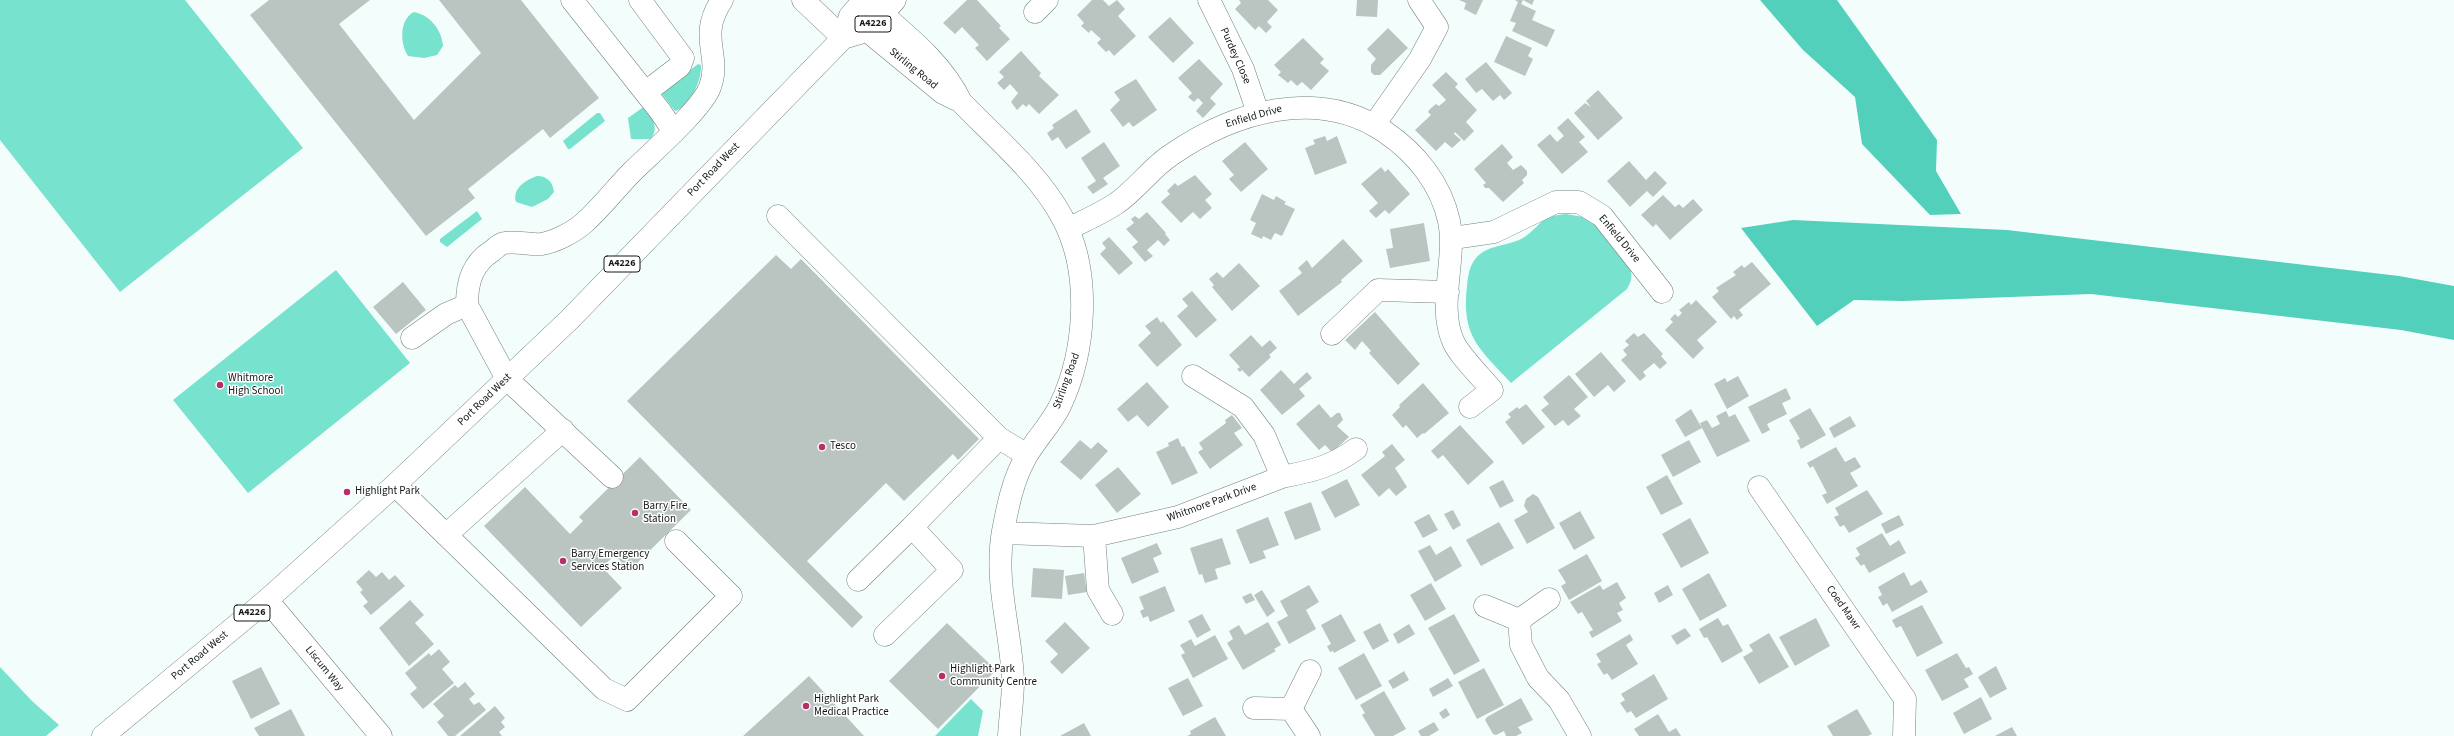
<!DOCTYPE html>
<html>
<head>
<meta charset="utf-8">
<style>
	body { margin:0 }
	canvas { display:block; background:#f3fefc }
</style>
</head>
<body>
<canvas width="2454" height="736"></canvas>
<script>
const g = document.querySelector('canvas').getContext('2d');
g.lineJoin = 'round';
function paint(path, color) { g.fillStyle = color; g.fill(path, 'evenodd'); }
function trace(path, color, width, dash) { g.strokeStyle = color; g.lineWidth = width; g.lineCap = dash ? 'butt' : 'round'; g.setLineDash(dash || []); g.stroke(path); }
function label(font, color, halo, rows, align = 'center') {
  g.font = font + ' "Source Sans 3",sans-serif'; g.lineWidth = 3; g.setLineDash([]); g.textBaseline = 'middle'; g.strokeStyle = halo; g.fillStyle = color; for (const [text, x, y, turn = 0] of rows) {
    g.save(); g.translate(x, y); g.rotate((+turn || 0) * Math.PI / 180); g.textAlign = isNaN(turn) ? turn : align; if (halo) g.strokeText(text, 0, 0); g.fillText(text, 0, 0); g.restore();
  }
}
const green = new Path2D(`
	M0,0H185L303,148L120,292L0,140Z
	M414,12C430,15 442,30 443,46L437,55L424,58L408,56C400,44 399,19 414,12Z
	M698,64L701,65C702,80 690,107 675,111L661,93Z
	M645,106C652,115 660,130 650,139H631L628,118Z
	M597,113H600L605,121L570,149H568L563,141Z
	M537,176C547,176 553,182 554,192L548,199L532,207L516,202C512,188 526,180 537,176Z
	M477,211L482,219L447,247L440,242V239Z
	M1566,214L1589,218L1630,268C1633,276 1631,282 1627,289L1511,383C1480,349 1461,337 1467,286C1468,277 1469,266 1476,258C1487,245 1507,246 1521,239C1532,234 1542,219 1548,217C1554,215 1561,215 1566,214Z
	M336,270L410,363L248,493L173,400Z
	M0,667L32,701L59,725L46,736H0Z
	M971,699L983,711L978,736H935Z`);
const forest = new Path2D(`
	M1760,0H1837L1937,140L1936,171L1961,214L1930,215L1862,144L1855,97L1803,50Z
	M1793,220L2007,230L2399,276L2454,286V340L2401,330L2091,294L1903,301L1854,300L1817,326L1741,228Z`);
const building = new Path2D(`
	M269,0H370L339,24L414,120L481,53L439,0H521L599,98L550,138L543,129L468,189L475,198L426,236L250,15Z
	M967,0H977L1001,26L999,28L1010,39L987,61L975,48L979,45L962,27L955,34L943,23Z
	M1092,0H1103L1109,6L1117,0L1125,9L1118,16L1136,36L1114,56L1109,50L1106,52L1097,43L1101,39L1091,30L1089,33L1081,26L1084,23L1077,15Z
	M1239,0H1268L1278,10L1267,22L1272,27L1266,33L1259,26L1255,30L1235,9L1241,3Z
	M1357,0H1378L1377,17L1356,16Z
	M1459,0H1483L1476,15L1464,9L1466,3Z
	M1515,0H1534L1532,5L1523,0L1521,4L1536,11L1532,20L1555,30L1547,47L1512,31L1516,23L1510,21L1518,2Z
	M1170,17L1194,43L1173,63L1148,37Z
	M1388,28L1408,48L1380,75H1374L1371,72V65L1376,59L1367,49Z
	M1506,36L1532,48L1528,56L1533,59L1525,76L1494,62Z
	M1303,38L1324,59L1320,63L1329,71L1311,90L1302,82L1297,86L1291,80L1288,83L1278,75L1281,72L1274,65Z
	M1021,51L1041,73L1039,76L1059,95L1039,114L1029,104L1026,107L1023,104L1017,110L1011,102L1018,93L1010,84L1004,90L997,83L1004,77L999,72Z
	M1199,59L1223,84L1210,98L1216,104L1203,118L1196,111L1203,103L1198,98L1194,102L1188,97L1192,93L1178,78Z
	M1486,62L1512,93L1504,100L1500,95L1493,101L1482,89L1476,93L1465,79Z
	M1446,72L1458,84L1455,87L1477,110L1466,122L1474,131L1464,141L1455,132L1454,134L1461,140L1452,148L1445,142L1436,151L1415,130L1431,115L1428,112L1430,109L1436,104L1439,106L1446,100L1432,85Z
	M1136,79L1157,110L1133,127L1129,122L1123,127L1110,110L1120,100L1114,92Z
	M1598,90L1623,118L1598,140L1574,113L1585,103L1591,107L1586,101Z
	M1076,109L1091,132L1066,149L1058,137L1052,141L1047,133L1054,128L1052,125Z
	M1568,118L1585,137L1579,142L1588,152L1562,174L1537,145L1550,134L1557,142L1564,136L1557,128Z
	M1325,136L1327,141L1337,136L1347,163L1315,175L1305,148L1315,144L1313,140Z
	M1104,142L1120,166L1103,178L1108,184L1093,194L1087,187L1096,181L1081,158Z
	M1245,142L1268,169L1241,192L1229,179L1234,175L1222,161Z
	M1502,144L1513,157L1507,163L1513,170L1521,165L1527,171V175L1522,180L1524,183L1503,202L1489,188H1485L1483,185L1486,183L1474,169Z
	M1629,161L1646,180L1655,171L1667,183L1653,197L1647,191L1630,207L1607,181Z
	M1381,167L1385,172L1388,169L1410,194L1389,214L1385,210L1376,218L1369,211L1378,203L1361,184Z
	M1195,175L1212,194L1205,200L1212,208L1200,219L1193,212L1181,223L1161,202L1170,194L1167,191L1175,183L1178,186Z
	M1262,194L1274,200L1276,196L1286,202L1284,204L1295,209L1282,236L1275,233L1271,240L1263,236L1262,239L1251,234L1256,223L1250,220Z
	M1663,195L1675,207L1679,204L1683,208L1693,199L1703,210L1670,240L1656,224L1653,227L1641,215Z
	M1147,212L1166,233L1165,234L1170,240L1164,246L1158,240L1147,250L1153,256L1145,262L1132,247L1138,242L1126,229L1134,223L1131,219L1135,216L1139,219Z
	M1424,223L1430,261L1390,268L1386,249L1393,248L1390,229Z
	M1109,237L1133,263L1119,275L1100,254L1106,248L1102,243Z
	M1343,239L1363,261L1341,280L1342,282L1298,316L1279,291L1302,273L1298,268L1307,260L1312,268Z
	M776,255L791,269L801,259L979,439L958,460L953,454L904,501L886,483L807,561L863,617L852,628L627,401Z
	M1752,262L1771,284L1739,310L1743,315L1737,320L1734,316L1731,319L1712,297L1719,291L1716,288L1719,286L1736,275L1733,272L1742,265L1744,268Z
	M1239,263L1260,286L1232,311L1212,287L1214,285L1209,279L1217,272L1223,278Z
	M403,282L426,310L396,334L373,307Z
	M1192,291L1217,320L1196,338L1177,316L1188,306L1182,299Z
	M1696,300L1717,322L1697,340L1704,348L1693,359L1665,330L1673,322L1670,319L1675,314L1678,317L1682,313L1679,310L1689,302L1691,305Z
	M1375,312L1420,364L1398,385L1369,353L1371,351L1362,341L1355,350L1345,340Z
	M1157,317L1161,323L1163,321L1182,345L1157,367L1138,345L1151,333L1145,326Z
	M1634,333L1638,337L1644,333L1663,354L1661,356L1667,363L1660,369L1654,363L1643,372L1646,376L1640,381L1621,360L1627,355L1623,350L1629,345L1625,341Z
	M1251,335L1262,347L1270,340L1277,348L1269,355L1271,357L1249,377L1242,370L1240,372L1237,369L1240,367L1229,355Z
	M1601,352L1626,381L1614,392L1608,385L1594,397L1575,374Z
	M1281,370L1294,384L1307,372L1312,378L1299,389L1305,396L1282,415L1260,390Z
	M1569,375L1588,397L1574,409L1581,416L1568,426L1563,420L1555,426L1541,410L1549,404L1543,397Z
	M1738,376L1749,396L1727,409L1714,384L1725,378L1727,382Z
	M1147,382L1169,407L1148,427L1137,415L1128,422L1117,409Z
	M1423,383L1449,413L1424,434L1423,433L1417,438L1406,425L1403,428L1392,415L1400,407L1399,405Z
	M1786,388L1791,399L1782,403L1787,414L1767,424L1770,430L1762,434L1748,407Z
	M1319,404L1331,418L1337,413H1340L1343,420L1337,426L1349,437L1332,452L1325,445L1319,450L1296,424Z
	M1526,404L1545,427L1523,445L1505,422L1511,417L1508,414L1517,407L1519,409Z
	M1810,408L1826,435L1801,449L1797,440L1800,439L1789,420Z
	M1691,409L1702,428L1700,423L1707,420L1712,428L1720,424L1716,416L1726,411L1729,417L1735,414L1750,441L1717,457L1702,428L1685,437L1675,420Z
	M1232,415L1242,428L1234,433L1243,445L1210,469L1198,452L1203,449L1199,443L1226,423L1225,420Z
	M1850,416L1856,426L1834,438L1829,428Z
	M1460,425L1494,462L1468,485L1443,455L1438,459L1431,451Z
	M1178,438L1182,447L1184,446L1198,473L1172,485L1156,452L1169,446L1168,443Z
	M1080,440L1091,449L1098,442L1108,451L1081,480L1060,462Z
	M1689,440L1701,462L1673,477L1661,455Z
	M1392,444L1405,460L1395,468L1407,487L1396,496L1389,488L1379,497L1361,475L1385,456L1382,452Z
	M1836,447L1845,462L1855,457L1861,467L1850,473L1858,486L1827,504L1822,495L1827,493L1813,466L1810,468L1807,463Z
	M640,457L691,510L629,571L615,555L602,567L622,588L581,627L484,526L525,487L570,534L583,521L579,517Z
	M1118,467L1141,494L1117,513L1095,485Z
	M1667,475L1683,504L1661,515L1646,487Z
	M1347,479L1360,505L1335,518L1321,492Z
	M1503,480L1514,501L1500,508L1489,487Z
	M1867,490L1883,514L1849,533L1844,525L1840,527L1834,517L1839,515L1835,508Z
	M1533,494L1538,497L1555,528L1527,544L1514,520L1528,512L1524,506L1526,499Z
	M1311,502L1321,530L1295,540L1284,512Z
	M1453,510L1461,525L1453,530L1444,514Z
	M1580,511L1595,538L1574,550L1559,523Z
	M1429,514L1438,530L1423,538L1414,522Z
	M1899,515L1904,525L1886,534L1881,524Z
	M1268,517L1279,545L1263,551L1266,558L1250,564L1236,530Z
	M1690,518L1709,553L1681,568L1662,534Z
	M1499,522L1514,548L1481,566L1466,540Z
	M1882,533L1890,546L1899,540L1906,553L1869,573L1864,564L1861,566L1855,558L1860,555L1856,548Z
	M1222,538L1231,564L1215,569L1218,579L1205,583L1202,574L1199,575L1190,548Z
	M1157,543L1162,554L1153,558L1159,572L1132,584L1121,558Z
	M1430,545L1436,555L1451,546L1462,566L1435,582L1418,551Z
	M1587,554L1602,581L1569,600L1561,586L1566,583L1558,570Z
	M1033,568L1064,570L1062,599L1031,597Z
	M369,570L376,577L382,572L389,580L395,575L405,586L371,615L363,606L368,602L360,592L363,590L356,582Z
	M1904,572L1911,586L1921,580L1928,592L1892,612L1887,603L1883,606L1878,597L1882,595L1878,587Z
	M1084,573L1087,592L1068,595L1065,576Z
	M1709,573L1727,606L1700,621L1682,589Z
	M1617,582L1626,598L1619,603L1623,610L1617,613L1622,621L1592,638L1589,632L1593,630L1582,612L1578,614L1570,602L1600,585L1603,590Z
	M1431,583L1446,609L1425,621L1410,595Z
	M1309,585L1319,602L1306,610L1316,629L1289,644L1277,622L1288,616L1280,601Z
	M1668,585L1673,595L1659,603L1654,593Z
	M1165,586L1175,611L1150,622L1148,616L1143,618L1140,611L1144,609L1139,597Z
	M1262,590L1275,611L1267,617L1254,595Z
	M1251,593L1255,600L1246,604L1242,597Z
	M410,600L424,615L415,623L434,644L409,666L379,628Z
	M1922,605L1943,643L1917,657L1901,626L1896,628L1892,620Z
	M1202,614L1211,630L1197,638L1188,621Z
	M1341,614L1356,641L1334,653L1333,651L1330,652L1327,646L1331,644L1321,625Z
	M1454,614L1480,661L1454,675L1428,628Z
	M1718,618L1723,626L1728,624L1743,651L1722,663L1707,637L1704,638L1699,629Z
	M1816,618L1830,646L1795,666L1779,637Z
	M1065,622L1090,648L1062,674L1050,662L1058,654L1045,641Z
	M1268,622L1281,645L1274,649L1276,651L1243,670L1227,643L1233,639L1229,631L1239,625L1245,635Z
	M947,623L996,670L938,729L889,681Z
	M1380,623L1389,641L1373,650L1363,632Z
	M1409,624L1415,634L1398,644L1393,634Z
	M1685,628L1691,636L1677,645L1671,636Z
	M1769,633L1789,667L1759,684L1743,657L1753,651L1749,645Z
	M1630,634L1633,640L1626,645L1638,664L1612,680L1607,673L1604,675L1600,669L1597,664L1601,662L1596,654Z
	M1215,635L1228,659L1193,678L1181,655L1185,653L1180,645L1191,639L1195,646Z
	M439,649L450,662L442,669L454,683L423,709L410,694L417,688L405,673L429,653L431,656Z
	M1364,653L1382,686L1356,700L1338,668Z
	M1957,653L1966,668L1969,667L1973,674L1964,679L1969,687L1942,701L1925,670Z
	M1996,666L2007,689L1990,698L1978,677Z
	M261,667L280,704L251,719L232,681Z
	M1484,668L1504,705L1477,719L1458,682Z
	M1404,671L1409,680L1393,689L1388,681Z
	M1654,674L1668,699L1636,718L1631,711L1627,713L1620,703L1625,700L1621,694Z
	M809,676L864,736H743Z
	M1188,678L1203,706L1183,716L1168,688Z
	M1448,678L1453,686L1433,697L1429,689Z
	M465,682L475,694L469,699L474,705L479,702L486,710L455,736H448L437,722L444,716L433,704L455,685L458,688Z
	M1384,691L1406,729L1393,736H1375L1362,715L1365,713L1360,705Z
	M1981,697L1992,719L1964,734L1953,713Z
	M1521,698L1533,720L1518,727L1522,733L1516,736H1506L1504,731L1496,735L1493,734L1485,720L1487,717Z
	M495,706L505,718L501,722L505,727L499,732L502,736H460Z
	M1446,708L1450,715L1443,719L1439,713Z
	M291,709L305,736H259L254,728Z
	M1857,709L1872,734L1868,736H1833L1827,726Z
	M1658,714L1669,732L1676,728L1681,736H1639L1634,729Z
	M1215,717L1226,736H1187L1191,734L1190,731Z
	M1434,722L1439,730L1429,736H1421L1418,731Z
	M1084,723L1091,736H1060Z
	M2012,727L2017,736H1995Z`);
const minor = new Path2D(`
	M572,0L660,111L674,132
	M640,0L683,58L680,66L646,92
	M803,0L843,38
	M1209,0L1243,69L1258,113
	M867,1C900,30 942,61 961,102C995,137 1039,174 1062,217C1092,272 1086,351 1060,406C1051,424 1037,438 1027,455C1013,479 1008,505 1003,531C994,582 1011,630 1013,680C1013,699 1010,718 1009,736
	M1035,12L1047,0
	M853,19L943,93L955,99
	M1374,125L1420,59L1437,27L1419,0
	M778,216L999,438
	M1068,229C1084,221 1102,213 1117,203C1137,189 1151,168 1171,155C1233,112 1318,86 1385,132C1416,153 1441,184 1449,221C1457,259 1437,304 1453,341C1458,354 1482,378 1492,390L1470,407
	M1453,238L1494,232L1556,202H1579L1602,216L1662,292
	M467,305C467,282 472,264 492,251C496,248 500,243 505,243C517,241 529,245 541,244C555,242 574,232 584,223C602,207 616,188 632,172C650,154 702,109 710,87C722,54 697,38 722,0
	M1332,334L1378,290L1448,292
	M412,338L446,314L467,305L507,379L612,477
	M1282,477C1312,471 1331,467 1356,449
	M395,485L604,689L627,700L731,596L676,541
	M1759,487L1905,699L1904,736
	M1003,533L1094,536L1178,517L1282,477L1264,435L1243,407L1193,376
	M446,535L563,430
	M1094,536L1098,590L1112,614
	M858,580L912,527
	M1549,599L1519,620L1521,645L1538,678L1559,700L1580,736
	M267,600L381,736
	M1485,606L1519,620
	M885,635L952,570L912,527L999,438L1027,455
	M1254,708L1291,709
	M1309,736L1291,709L1310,671`);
const major = new Path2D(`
	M843,38L867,31L895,0
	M103,736L267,600L395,485L569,320L843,38L850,16L864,0`);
const markers = [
	[220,385,4,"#b82e69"],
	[822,447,4,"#b82e69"],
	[347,492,4,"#b82e69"],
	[635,513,4,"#b82e69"],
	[563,561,4,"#b82e69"],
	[942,676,4,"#b82e69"],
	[806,706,4,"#b82e69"]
];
const shields = [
	[873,24,36],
	[622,264,36],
	[252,613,36]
];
const shieldNames = [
	["A4226",873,24],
	["A4226",622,264],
	["A4226",252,613]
];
const streetNames = [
	["Purdey Close",1235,56,66],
	["Stirling Road",913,69,39],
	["Enfield Drive",1254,117,-16],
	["Port Road West",714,170,-46],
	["Enfield Drive",1619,239,50],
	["Stirling Road",1067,381,-70],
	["Port Road West",485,400,-44],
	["Whitmore Park Drive",1212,503,-20],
	["Coed Mawr",1843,608,55],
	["Port Road West",200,656,-40],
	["Liscum Way",324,669,51]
];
const poiNames = [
	["Whitmore",228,379],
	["High School",228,392],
	["Tesco",830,447],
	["Highlight Park",355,492],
	["Barry Fire",643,507],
	["Station",643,520],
	["Barry Emergency",571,555],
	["Services Station",571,568],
	["Highlight Park",950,670],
	["Community Centre",950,683],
	["Highlight Park",814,700],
	["Medical Practice",814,713]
];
paint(green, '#77e2ce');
paint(forest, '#53d0bb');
paint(building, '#bac5c2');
trace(minor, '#767f7d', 23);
trace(major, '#767f7d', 23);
trace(minor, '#fff', 22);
trace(major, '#fff', 22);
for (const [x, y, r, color] of markers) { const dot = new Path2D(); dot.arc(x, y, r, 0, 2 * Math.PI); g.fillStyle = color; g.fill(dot); trace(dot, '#fff', 1.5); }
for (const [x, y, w] of shields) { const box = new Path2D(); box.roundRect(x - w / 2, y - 8, w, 16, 3); g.fillStyle = '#fff'; g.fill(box); trace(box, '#141817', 1); }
label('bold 10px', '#141817', null, shieldNames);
label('11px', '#141817', '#fff', streetNames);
label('11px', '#141817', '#fff', poiNames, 'left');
</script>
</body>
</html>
